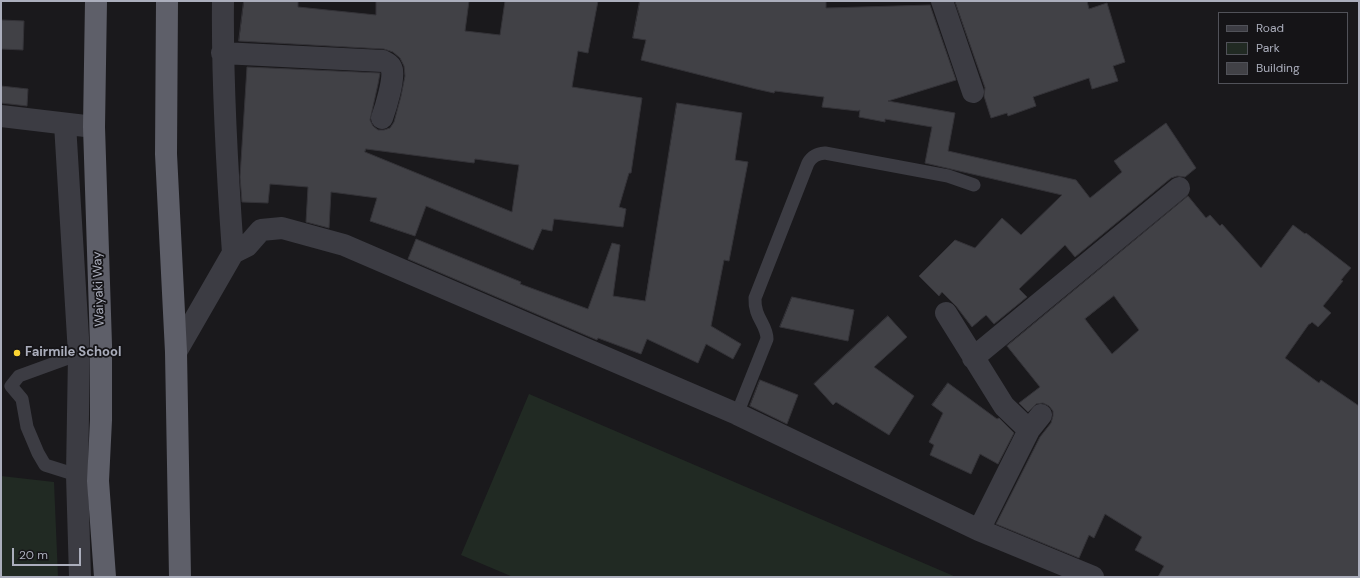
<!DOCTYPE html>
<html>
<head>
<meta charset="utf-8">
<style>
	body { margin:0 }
	#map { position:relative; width:1360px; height:578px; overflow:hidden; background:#1a191c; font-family:"DM Sans",sans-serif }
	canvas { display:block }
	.frame { position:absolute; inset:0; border:2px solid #abaebc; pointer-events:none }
	.legend { position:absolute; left:1218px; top:12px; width:130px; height:72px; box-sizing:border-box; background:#151417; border:1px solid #515259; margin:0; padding:5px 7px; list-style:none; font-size:12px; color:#abaebc }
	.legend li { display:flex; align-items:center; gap:8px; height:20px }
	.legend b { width:20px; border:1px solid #515259 }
	.scale { position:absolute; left:12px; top:548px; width:69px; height:18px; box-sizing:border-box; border:2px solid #abaebc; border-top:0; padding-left:5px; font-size:12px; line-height:14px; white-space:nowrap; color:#abaebc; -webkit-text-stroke:3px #151417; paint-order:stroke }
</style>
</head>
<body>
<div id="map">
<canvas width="1360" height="578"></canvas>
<div class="frame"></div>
<ul class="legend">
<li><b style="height:5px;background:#3c3c43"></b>Road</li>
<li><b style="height:11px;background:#212a23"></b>Park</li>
<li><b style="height:11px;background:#414146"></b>Building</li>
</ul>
<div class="scale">20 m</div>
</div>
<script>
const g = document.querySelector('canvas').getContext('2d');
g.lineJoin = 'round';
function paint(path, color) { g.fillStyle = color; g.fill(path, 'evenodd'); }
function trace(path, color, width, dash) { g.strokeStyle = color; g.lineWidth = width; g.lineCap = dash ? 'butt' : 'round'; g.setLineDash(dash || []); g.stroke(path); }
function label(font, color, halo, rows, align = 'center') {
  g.font = font + ' "DM Sans",sans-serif'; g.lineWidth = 3.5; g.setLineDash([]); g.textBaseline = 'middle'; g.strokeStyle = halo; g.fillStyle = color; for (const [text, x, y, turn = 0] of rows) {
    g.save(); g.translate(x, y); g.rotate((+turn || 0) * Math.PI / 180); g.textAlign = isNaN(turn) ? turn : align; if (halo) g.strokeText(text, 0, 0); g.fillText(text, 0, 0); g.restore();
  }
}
const green = new Path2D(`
	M529,394L956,577H513L461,555Z
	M1,476L54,482L58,577H1Z`);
const building = new Path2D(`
	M244,1H298V7L376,15V1H469L465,31L500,35L505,1H598L588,53L578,51L572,87L642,98L631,173H629L619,207L626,209L623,227L554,219L552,231L542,229L533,250L426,206L415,236L370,221L377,198L331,192L329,228L306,222L308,187L270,184L268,203L242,202L240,177L247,67L380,73L378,84L370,120L373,126L378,130H384L390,128L394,122L401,96L405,76L404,66L400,58L393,52L384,49L239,41ZM366,149L474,163L475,159L519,165L512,212L365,152Z
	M640,1H826V8L930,5L956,80L888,101L955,113L948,151L1076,180L1090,198L1122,172L1114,161L1166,123L1196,168L1185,177L1177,176L1171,178L1075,257L1065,245L1019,289L1027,297L994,324L986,315L972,327L956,306L942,292L939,296L919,276L955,240L975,248L1002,218L1021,235L1062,195L925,163L932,127L885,119V122L859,117L860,110L858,111L822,107L824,97L775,91L774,93L756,89L641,60L646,40L633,38Z
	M955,1H1087L1089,9L1107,3L1125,62L1113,66L1118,81L1092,89L1089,78L1033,97L1036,106L1008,116L1007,113L991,118L984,96L985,88Z
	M2,20L24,21L23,50L1,49Z
	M1,86L28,89L27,106L1,103Z
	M677,103L742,113L735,160L748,162L729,261L724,260L711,326L741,344L733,359L706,344L698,363L647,339L641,354L598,338L597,340L408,259L416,239L521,282L520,284L588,309L612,243L620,245L613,296L645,301Z
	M1188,196L1206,218L1210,215L1220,226L1222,224L1261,268L1293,225L1305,234L1306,233L1351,268L1341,280L1343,281L1323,306L1331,313L1318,327L1312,322L1310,324H1309L1285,358L1319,383L1321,380L1359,406V577H1158L1164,566L1135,550L1142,537L1105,514L1094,538L1089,535L1079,558L996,524L1040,437L1051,423L1053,416V411L1049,406L1043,403L1036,404L1028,412L1019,403L1040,387L1007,346ZM1114,296L1139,330L1112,354L1085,319Z
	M792,297L854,310L848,341L780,327Z
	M888,316L907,337L874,367L914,396L889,435L836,402L833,405L814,384Z
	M760,380L798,395L787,424L750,406Z
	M948,383L997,419L999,418L1014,433L998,464L980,454L971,474L930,455L934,445L929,442L943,413L932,405Z`);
const service = new Path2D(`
	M737,414L767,339C767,324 754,318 755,298L808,163C812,156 817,154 825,153L948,176L974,185
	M83,477L45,465L38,453L27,427L22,399L11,386L19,376L85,352`);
const minor = new Path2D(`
	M223,1C222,85 227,169 233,253
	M942,1L973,92
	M222,53L383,61C387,63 391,65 392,70C394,80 386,107 382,118
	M1,116L94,127
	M65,124L79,354L77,475L80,577
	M946,313L1004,406L1029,430
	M176,352L233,253L247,246L261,230L282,228L344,245L737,414L979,530L1093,577
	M973,358L1179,188
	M979,530L1029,430L1041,415`);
const trunk = new Path2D(`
	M96,1L94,127L101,345V420L98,481L105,577
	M167,1L166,154L176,352L180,577`);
const markers = [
	[17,353,4,"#fcd532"]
];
const streetNames = [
	["Waiyaki Way",99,289,-92]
];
const poiNames = [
	["Fairmile School",25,353]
];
paint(green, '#212a23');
paint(building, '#414146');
trace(building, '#343338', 1);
trace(service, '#3c3c43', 13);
trace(minor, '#3c3c43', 22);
trace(trunk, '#5e5f69', 22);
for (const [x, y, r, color] of markers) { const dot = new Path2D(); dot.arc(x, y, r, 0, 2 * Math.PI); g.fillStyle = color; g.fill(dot); trace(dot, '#151417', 1.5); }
label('13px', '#abaebc', '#151417', streetNames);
label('bold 13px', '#abaebc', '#151417', poiNames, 'left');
</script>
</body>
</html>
